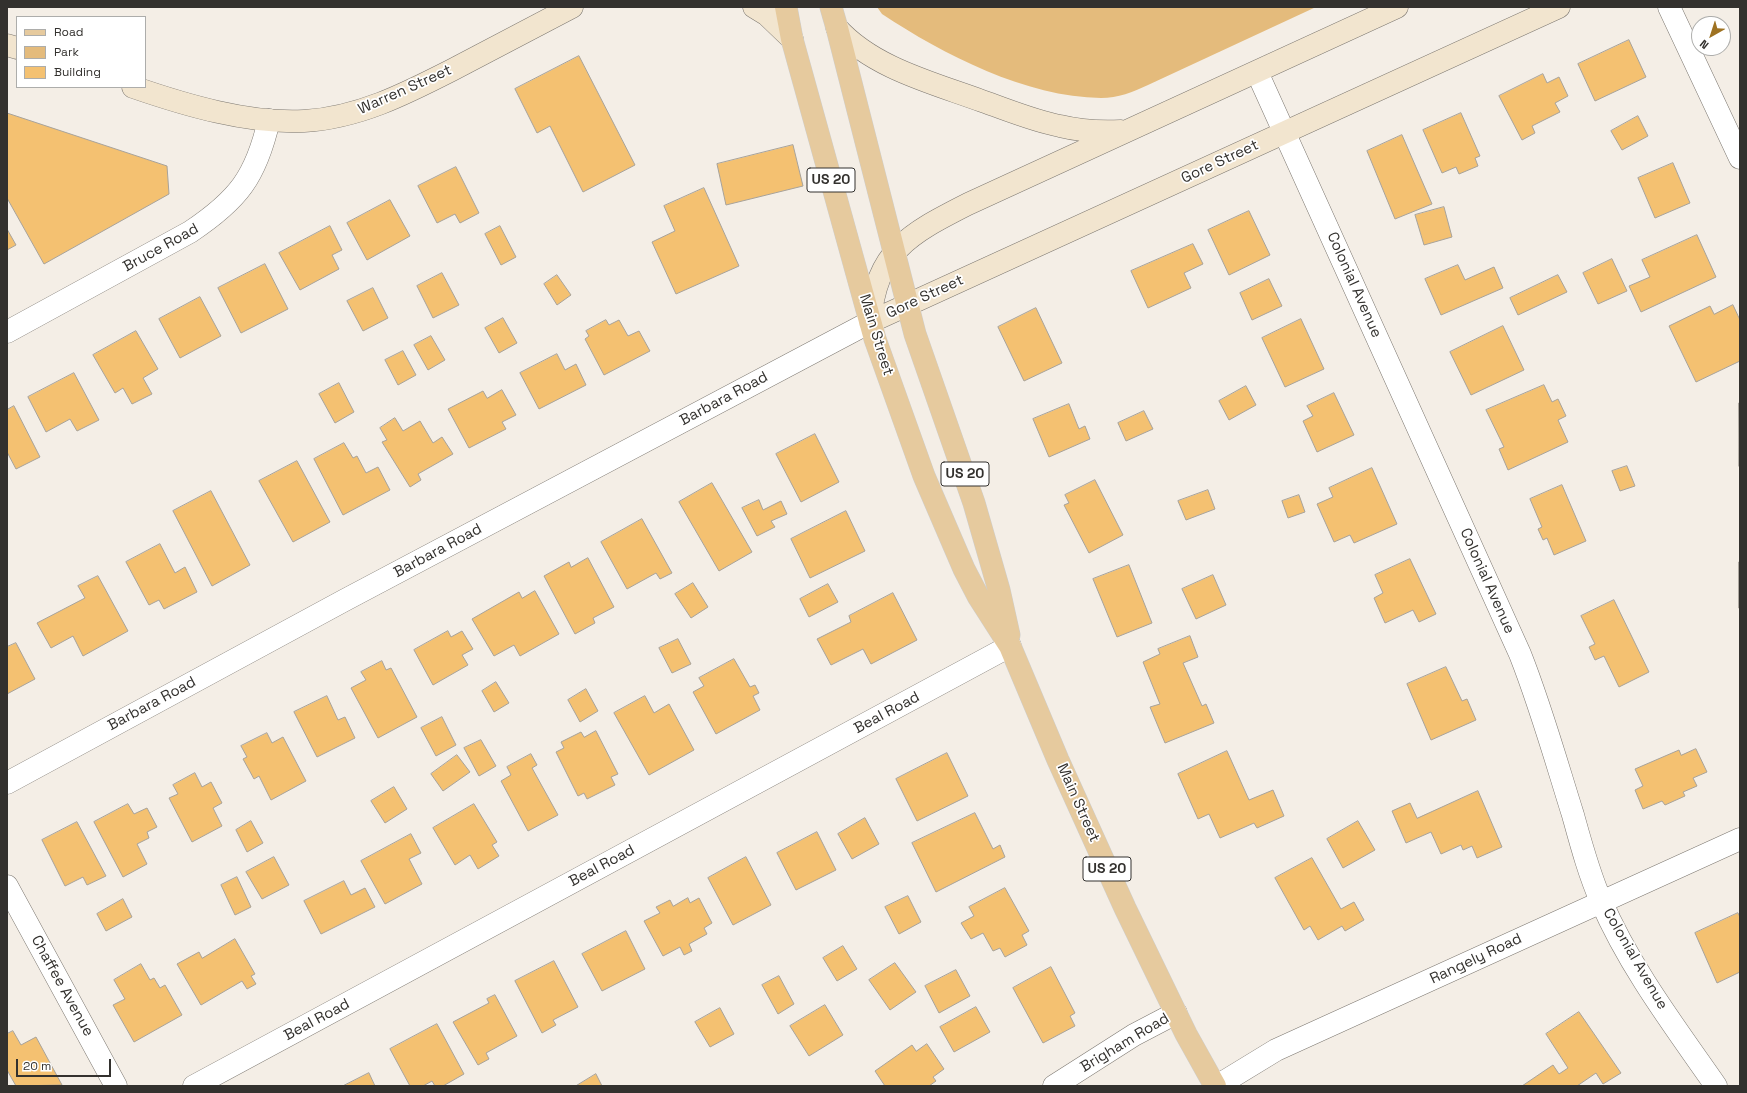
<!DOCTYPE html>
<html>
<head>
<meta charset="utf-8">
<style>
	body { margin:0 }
	#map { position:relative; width:1747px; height:1093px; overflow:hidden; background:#f4eee6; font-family:"Space Grotesk",sans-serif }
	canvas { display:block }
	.frame { position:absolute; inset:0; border:8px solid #33312e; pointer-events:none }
	.legend { position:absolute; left:16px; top:16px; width:130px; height:72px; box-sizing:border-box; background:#fff; border:1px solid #adadab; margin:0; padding:5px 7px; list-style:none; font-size:12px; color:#33312e }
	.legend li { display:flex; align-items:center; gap:8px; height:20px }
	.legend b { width:20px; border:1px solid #adadab }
	.north { position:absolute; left:1691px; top:16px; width:40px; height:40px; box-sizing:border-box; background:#fff; border:1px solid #adadab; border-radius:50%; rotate:219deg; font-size:11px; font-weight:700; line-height:16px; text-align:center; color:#33312e }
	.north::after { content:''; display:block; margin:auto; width:14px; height:18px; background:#9e7222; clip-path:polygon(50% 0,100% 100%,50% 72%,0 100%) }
	.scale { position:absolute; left:16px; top:1059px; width:95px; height:18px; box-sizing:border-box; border:2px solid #33312e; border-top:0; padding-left:5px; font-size:12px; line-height:14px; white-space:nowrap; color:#33312e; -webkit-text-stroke:3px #fff; paint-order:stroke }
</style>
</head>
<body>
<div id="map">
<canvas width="1747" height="1093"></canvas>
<div class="frame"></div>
<ul class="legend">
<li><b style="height:5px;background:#e6ca9e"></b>Road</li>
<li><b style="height:11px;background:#e4bb7c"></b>Park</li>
<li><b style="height:11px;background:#f4c171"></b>Building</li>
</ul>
<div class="north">N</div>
<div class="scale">20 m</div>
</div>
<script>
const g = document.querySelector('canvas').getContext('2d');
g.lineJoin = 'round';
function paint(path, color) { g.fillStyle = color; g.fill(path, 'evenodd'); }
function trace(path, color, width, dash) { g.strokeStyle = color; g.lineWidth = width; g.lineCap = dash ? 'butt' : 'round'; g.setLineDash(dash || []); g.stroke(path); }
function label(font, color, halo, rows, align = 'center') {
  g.font = font + ' "Space Grotesk",sans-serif'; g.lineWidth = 3.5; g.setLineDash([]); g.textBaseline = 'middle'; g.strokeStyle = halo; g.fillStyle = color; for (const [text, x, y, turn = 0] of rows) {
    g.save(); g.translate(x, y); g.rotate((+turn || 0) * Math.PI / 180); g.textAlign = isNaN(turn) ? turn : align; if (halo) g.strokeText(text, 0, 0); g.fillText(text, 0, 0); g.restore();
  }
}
const green = new Path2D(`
	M877,7H1316L1148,85C1133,92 1118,98 1101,98C1026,97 944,55 882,14Z`);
const building = new Path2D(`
	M1629,40L1646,77L1595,101L1578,64Z
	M579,56L635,165L583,192L550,126L537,133L515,89Z
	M1543,74L1547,83L1559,77L1568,96L1555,103L1560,112L1532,126L1535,133L1522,140L1499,96Z
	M7,113L167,166L169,194L44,264L7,198Z
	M1461,113L1480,156L1475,158L1478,166L1459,174L1456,167L1442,173L1423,130Z
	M1638,116L1648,136L1622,150L1611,131Z
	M1402,135L1432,204L1395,219L1367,151Z
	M793,145L803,186L726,205L717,164Z
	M1673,163L1690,203L1655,218L1638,178Z
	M456,167L479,213L460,223L455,214L437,223L418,186Z
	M704,188L739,266L676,294L652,242L675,231L664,206Z
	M390,200L410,236L367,260L347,223Z
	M1444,207L1452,237L1424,245L1415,215Z
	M1249,211L1270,255L1229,275L1208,230Z
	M330,226L342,250L332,255L339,269L300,290L279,253Z
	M500,226L516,257L501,265L485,234Z
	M7,229L16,245L7,250Z
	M1697,235L1716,277L1641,312L1629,286L1650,277L1642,260Z
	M1193,244L1203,264L1184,273L1191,288L1148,308L1131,271Z
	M1612,259L1627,291L1598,304L1583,273Z
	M265,264L288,309L241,333L218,288Z
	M1458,265L1465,280L1494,267L1503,288L1441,315L1425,279Z
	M442,273L459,305L433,318L417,286Z
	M557,275L571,295L557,305L544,284Z
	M1558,275L1567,292L1518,315L1510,298Z
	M1269,279L1282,306L1252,320L1240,293Z
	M373,288L388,318L363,331L347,301Z
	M200,297L221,336L180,358L159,319Z
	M1733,305L1740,320V361L1696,382L1669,326L1710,306L1714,314Z
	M1036,308L1062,363L1024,381L998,327Z
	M503,318L517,343L499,353L485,328Z
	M1301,319L1324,369L1285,387L1262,338Z
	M606,320L609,325L619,320L628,336L639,331L650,351L604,375L585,339L589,336L586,331Z
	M1503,326L1524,370L1471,395L1450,352Z
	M136,331L158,369L143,378L152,394L132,404L123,388L115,393L93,355Z
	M431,336L445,360L428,370L414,345Z
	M403,351L416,375L398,385L385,360Z
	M557,354L565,370L576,364L586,385L539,409L520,373Z
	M74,373L99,420L77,431L70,419L46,432L28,397Z
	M339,383L354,412L335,423L319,394Z
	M1544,385L1552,402L1558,399L1566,416L1558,420L1568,442L1508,470L1499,449L1504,447L1486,410Z
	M1246,386L1256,405L1229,420L1219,401Z
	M502,390L516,415L502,422L506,429L469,448L448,409L483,391L487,398Z
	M1334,393L1354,435L1317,452L1303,421L1313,416L1307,406Z
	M1739,403H1740L1739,466Z
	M1069,404L1079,429L1085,426L1090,439L1049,457L1033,419Z
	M14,406L40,457L16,469L7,452V410Z
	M1144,411L1153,429L1126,441L1118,423Z
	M395,418L403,431L420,421L433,443L442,437L453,454L418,474L421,480L410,487L382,442L387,440L380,428Z
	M815,434L839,482L801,502L776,454Z
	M344,443L353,458L357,456L366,473L378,467L390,490L343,515L314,459Z
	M297,461L330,522L293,542L259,481Z
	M1627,466L1635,486L1620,491L1612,471Z
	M1372,468L1397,524L1354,543L1350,535L1334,542L1317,504L1333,497L1329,488Z
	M1095,480L1123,535L1089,553L1064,505L1069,503L1065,495Z
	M712,483L752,552L719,571L679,502Z
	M1562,485L1586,541L1554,555L1547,538L1543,540L1538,529L1542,527L1530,499Z
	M1208,490L1215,509L1186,520L1178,501Z
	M211,491L250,565L212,586L173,511Z
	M1299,495L1305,512L1288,518L1282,501Z
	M759,500L763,510L781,501L787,514L771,521L775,527L757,536L742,508Z
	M846,511L865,551L810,578L791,539Z
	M642,519L672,573L660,579L656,573L627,589L601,542Z
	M160,544L175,573L185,567L197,592L164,609L159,600L149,605L126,562Z
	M588,558L614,607L593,618L595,623L575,634L544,576L569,562L571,567Z
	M1410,559L1436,614L1419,622L1413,610L1385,623L1374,598L1383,593L1375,575Z
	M1739,562H1740V608H1739Z
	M1129,565L1152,623L1117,637L1093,579Z
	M1213,575L1226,605L1196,619L1182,589Z
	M98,576L128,631L83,656L73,636L51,648L37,623L85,598L78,586Z
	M693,583L708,607L691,618L675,594Z
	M828,584L838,602L809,617L800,599Z
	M535,591L559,634L520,656L514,645L494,656L472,619L519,592L522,598Z
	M893,593L917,640L871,664L863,649L831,665L817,639L851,622L849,616Z
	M1614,600L1649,672L1619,687L1604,656L1595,660L1589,647L1595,644L1581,616Z
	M448,631L451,637L462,631L473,649L462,655L468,665L433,685L414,650Z
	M1190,636L1198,657L1183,663L1202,706L1206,704L1214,723L1165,743L1150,707L1160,704L1143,662L1160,654L1158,649Z
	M678,639L691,664L672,673L659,648Z
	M16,643L35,679L7,694V647Z
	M734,659L750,687L755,685L759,693L753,696L760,710L716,734L693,692L704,686L699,678Z
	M382,661L386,670L391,668L417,717L378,738L351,688L366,680L361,672Z
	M1446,667L1462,701L1467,699L1476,720L1431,740L1407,684Z
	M496,682L509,703L494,712L482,691Z
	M586,689L598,711L580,722L568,700Z
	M327,696L338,720L345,717L355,738L317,757L294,712Z
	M645,696L654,713L669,704L694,750L649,775L614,713Z
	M442,717L456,745L436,756L421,728Z
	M596,731L618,774L611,777L615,785L587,799L584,793L578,796L556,752L564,748L561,742L581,732L584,737Z
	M267,733L272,743L283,737L306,781L271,800L259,776L254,779L243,759L247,757L241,746Z
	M481,740L496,766L479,776L464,748Z
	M1696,749L1707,772L1693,778L1697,786L1683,792L1685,796L1665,805L1662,801L1643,809L1635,790L1643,786L1635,769L1679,750L1681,755Z
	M1227,751L1249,800L1273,790L1284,816L1257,828L1254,823L1220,838L1209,814L1198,819L1178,774Z
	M947,753L968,796L917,821L896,779Z
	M531,754L537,765L532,768L558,815L528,831L501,781L511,775L507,767Z
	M457,755L470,772L443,791L431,774Z
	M195,773L202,787L211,782L222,803L213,808L222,826L192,842L169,798L178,794L173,785Z
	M394,787L407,809L385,823L371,801Z
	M1478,791L1502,847L1477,858L1472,846L1463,850L1461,845L1441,854L1431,832L1406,843L1392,811L1410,803L1417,818Z
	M128,804L134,814L147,808L157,827L147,832L149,838L137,844L147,864L123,877L94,822Z
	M474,804L497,842L492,845L499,856L478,869L470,855L455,865L433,828Z
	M975,813L993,849L1000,845L1005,857L936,892L912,843Z
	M865,818L879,844L852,859L838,834Z
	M251,821L263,843L247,852L236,830Z
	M1358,821L1375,850L1343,868L1327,839Z
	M77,822L106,876L87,885L83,877L65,886L42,840Z
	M817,832L836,870L796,890L777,853Z
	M411,834L421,853L409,859L422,884L385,904L361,861Z
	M274,857L289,885L262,899L246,872Z
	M746,857L771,905L733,925L708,878Z
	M1312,858L1341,909L1354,902L1364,920L1345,931L1342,926L1318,940L1310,926L1304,930L1275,878Z
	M237,877L251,907L235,915L221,885Z
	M344,881L351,895L365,888L375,907L321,934L304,901Z
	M1005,888L1029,931L1022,935L1027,945L1005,957L1000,948L993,951L983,933L971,939L961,923L974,916L969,907Z
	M908,896L921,922L899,934L885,907Z
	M688,898L690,903L699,898L712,923L704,928L707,934L689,944L692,951L684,955L680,947L663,956L644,921L660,913L656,907L670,900L673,906Z
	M123,899L132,917L106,931L97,914Z
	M1738,913L1740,917V972L1717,983L1695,933Z
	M626,931L645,969L602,991L582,954Z
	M235,939L255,974L251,976L256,984L247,989L242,981L201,1005L177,964L199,952L202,958Z
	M843,946L857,969L837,981L823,958Z
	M554,961L578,1007L553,1020L556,1025L542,1033L515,981Z
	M895,963L916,992L890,1010L869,980Z
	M141,964L150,980L154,978L160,988L165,985L182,1015L134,1042L113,1005L125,999L114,980Z
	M1051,967L1075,1013L1070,1016L1075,1026L1043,1043L1013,988Z
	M956,970L970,996L939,1013L925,986Z
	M779,976L794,1004L778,1014L762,985Z
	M495,995L517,1036L486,1053L489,1059L478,1065L453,1022L489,1003L487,999Z
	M825,1005L843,1035L809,1056L790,1026Z
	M976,1007L990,1032L954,1052L940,1027Z
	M720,1008L734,1034L710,1047L695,1022Z
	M1579,1012L1621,1073L1603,1084L1596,1073L1577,1086H1522L1553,1065L1559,1074L1568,1068L1546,1034Z
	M437,1024L464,1074L443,1086H435L432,1081L423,1086H410L390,1049Z
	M13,1031L21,1045L36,1037L62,1085L16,1086L7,1070V1034Z
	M927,1044L944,1069L933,1077L936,1081L929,1086H885L875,1071L912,1045L916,1051Z
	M369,1073L375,1086H343Z
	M596,1074L602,1086H576Z`);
const street = new Path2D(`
	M1669,7L1740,158
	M1257,72L1520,654C1541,707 1556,761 1573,815C1581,844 1589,874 1601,901C1630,968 1675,1027 1716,1086
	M7,332L190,232C238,200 256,177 269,120
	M7,783L345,600L870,322
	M7,886L116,1086
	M194,1086L1010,646
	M1054,1086L1134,1035L1176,1013
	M1217,1086L1276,1050L1740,839`);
const secondary = new Path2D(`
	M754,7L767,15L792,39
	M1397,7L968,204C909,234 876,251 870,322L1559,7
	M837,28C873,68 933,83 982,101C1008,110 1034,121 1060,126C1080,131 1100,132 1121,131
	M7,45L17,48
	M133,87C185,105 249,124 304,121C358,118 405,94 452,70C492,49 532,28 572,7`);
const primary = new Path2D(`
	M786,7L792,39L875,339L924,476L964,569L978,596L1010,646L1058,760L1125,908L1186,1034L1215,1086
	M831,7L837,28L915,334L974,503L999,590L1009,635`);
const shields = [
	[831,180,48],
	[965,474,48],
	[1107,869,48]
];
const shieldNames = [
	["US 20",831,180],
	["US 20",965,474],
	["US 20",1107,869]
];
const streetNames = [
	["Warren Street",405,90,-24],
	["Gore Street",1220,162,-25],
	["Bruce Road",161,248,-29],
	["Colonial Avenue",1354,285,66],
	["Gore Street",925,297,-25],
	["Main Street",876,335,73],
	["Barbara Road",724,399,-28],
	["Barbara Road",438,551,-28],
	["Colonial Avenue",1487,581,66],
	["Barbara Road",152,704,-28],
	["Beal Road",887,713,-28],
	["Main Street",1078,803,66],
	["Beal Road",602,866,-28],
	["Rangely Road",1476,959,-25],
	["Colonial Avenue",1635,959,60],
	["Chaffee Avenue",62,986,61],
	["Beal Road",317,1020,-28],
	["Brigham Road",1125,1043,-31]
];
paint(green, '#e4bb7c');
paint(building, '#f4c171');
trace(building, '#a7a29a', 1);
trace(street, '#7c7770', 23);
trace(secondary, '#7c7770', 23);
trace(primary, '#cececd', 23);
trace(street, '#fff', 22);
trace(secondary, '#f2e5cf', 22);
trace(primary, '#e6ca9e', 22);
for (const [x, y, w] of shields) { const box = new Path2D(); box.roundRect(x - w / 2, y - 12, w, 24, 3); g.fillStyle = '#fff'; g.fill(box); trace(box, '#33312e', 1); }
label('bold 14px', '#33312e', null, shieldNames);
label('15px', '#33312e', '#fff', streetNames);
</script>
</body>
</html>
